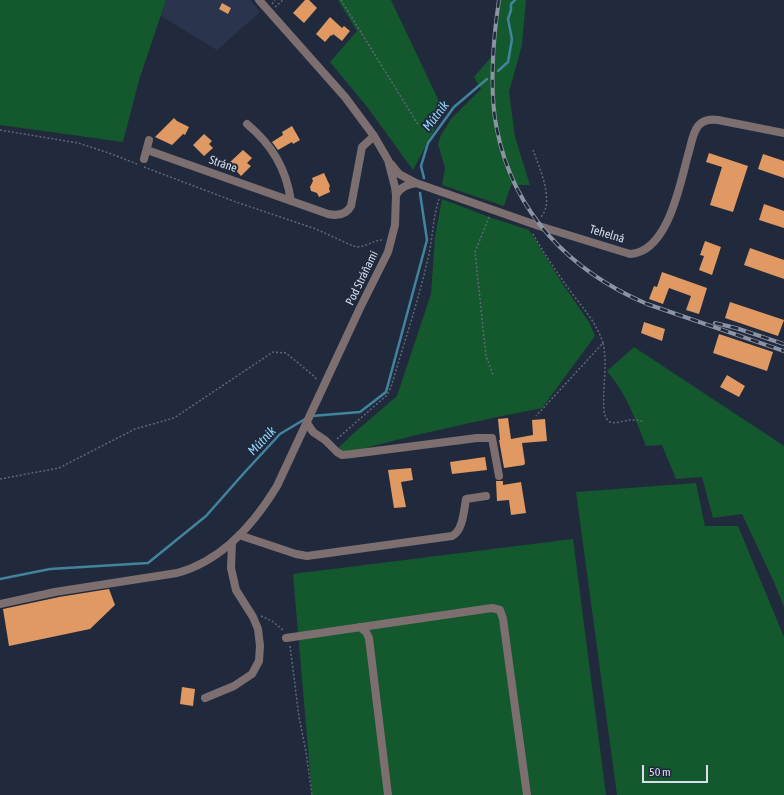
<!DOCTYPE html>
<html>
<head>
<meta charset="utf-8">
<style>
	body { margin:0 }
	#map { position:relative; width:784px; height:795px; overflow:hidden; background:#212a3d; font-family:"Asap Condensed",sans-serif }
	canvas { display:block }
	.scale { position:absolute; left:642px; top:765px; width:66px; height:18px; box-sizing:border-box; border:2px solid #d8deeb; border-top:0; padding-left:5px; font-size:12px; line-height:14px; white-space:nowrap; color:#d8deeb; -webkit-text-stroke:3px #212a3d; paint-order:stroke }
</style>
</head>
<body>
<div id="map">
<canvas width="784" height="795"></canvas>
<div class="scale">50 m</div>
</div>
<script>
const g = document.querySelector('canvas').getContext('2d');
g.lineJoin = 'round';
function paint(path, color) { g.fillStyle = color; g.fill(path, 'evenodd'); }
function trace(path, color, width, dash) { g.strokeStyle = color; g.lineWidth = width; g.lineCap = dash ? 'butt' : 'round'; g.setLineDash(dash || []); g.stroke(path); }
function label(font, color, halo, rows, align = 'center') {
  g.font = font + ' "Asap Condensed",sans-serif'; g.lineWidth = 4; g.setLineDash([]); g.textBaseline = 'middle'; g.strokeStyle = halo; g.fillStyle = color; for (const [text, x, y, turn = 0] of rows) {
    g.save(); g.translate(x, y); g.rotate((+turn || 0) * Math.PI / 180); g.textAlign = isNaN(turn) ? turn : align; if (halo) g.strokeText(text, 0, 0); g.fillText(text, 0, 0); g.restore();
  }
}
const built = new Path2D(`
	M166,0H250L260,12L217,50L161,16Z`);
const green = new Path2D(`
	M0,0H166L139,80L123,142L0,125Z
	M338,0H391L444,112L413,170L368,108L330,62L357,31Z
	M497,0H526L522,45L509,92L515,137L530,185H511L504,206L442,185L445,168L438,144L441,135L451,119L481,89L474,77L492,56Z
	M442,199L489,217L529,230L562,283L589,322L595,336L542,408C476,421 412,435 347,453L337,449L355,432L397,396L431,294L435,237Z
	M634,347L784,446V607L774,582L742,514L713,518L702,477L676,479L662,445L646,446C636,420 626,393 607,371Z
	M696,483L705,526H738L784,637V795H617L576,492Z
	M573,539L606,795H312L293,574Z`);
const stream = new Path2D(`
	M498,71L508,62L512,39L508,19L511,10V4L515,0
	M424,178L421,166L428,143L454,107L487,79
	M312,416L360,412L386,392L427,240L420,193
	M0,579L50,569L148,563L206,516L244,473L280,434L305,419`);
const building = new Path2D(`
	M305,0H309L317,8L304,23L293,13Z
	M222,3L231,8L228,14L219,9Z
	M330,17L342,28L344,26L350,31L342,41L333,34L332,36L331,35L325,42L316,34Z
	M174,118L177,121L189,127L185,135L183,134L172,145L155,137Z
	M292,126L300,140L293,144L292,142L278,150L272,142L283,135L282,132Z
	M204,134L212,141L209,144L213,148L204,156L193,145Z
	M243,150L252,158L247,163L251,166L241,176L229,163Z
	M709,153L748,166L733,212L710,205L722,167L706,162Z
	M763,154L784,161V178L758,169Z
	M324,173L330,186L329,188L330,192L319,197L317,193L311,191L310,187L313,181L312,178Z
	M764,204L784,211V228L759,220Z
	M705,241L721,247L712,275L699,270L704,256L700,255Z
	M750,248L784,260V279L744,265Z
	M662,272L707,288L699,314L686,310L691,296L669,288L663,304L649,299L654,286L657,287Z
	M730,302L784,320L778,336L725,318Z
	M644,322L665,329L662,341L641,333Z
	M719,334L773,352L767,371L713,353Z
	M727,375L745,386L739,397L720,387Z
	M508,418L511,439L533,435L532,420L545,419L547,441L522,443L525,463L524,465L504,468L499,440H500L498,419Z
	M485,457L487,470L452,474L450,462Z
	M411,468L413,480L401,482L406,507L394,508L388,470Z
	M496,481H503V485L521,482L526,513L511,515L509,500L497,501Z
	M109,589L115,605L90,629L9,646L3,609L59,597Z
	M182,687L195,689L193,706L180,704Z`);
const path = new Path2D(`
	M341,0L419,126
	M272,4L275,0
	M275,7L283,0
	M0,130L78,143L109,153L137,164
	M533,150C539,167 555,201 541,217
	M144,167L236,202L316,229L353,246C365,249 370,241 382,240
	M489,217L475,252L486,356L493,375
	M533,234C543,252 556,271 568,288C581,306 596,321 603,343L536,416
	M603,343C608,366 602,388 604,411C605,415 606,420 610,422C616,424 623,421 629,420C634,420 639,420 644,422
	M337,439L387,395L391,387C404,343 419,299 429,254C433,235 433,217 439,199
	M0,479L59,468L135,429L174,418L273,352L286,353L315,377L317,381
	M261,616L272,621L283,630
	M290,646L299,717L306,752L312,795`);
const minor = new Path2D(`
	M247,124C272,145 286,168 291,201
	M147,150L328,214C337,216 346,215 351,206L362,147L374,136
	M144,159L149,140
	M391,164L399,174L416,183L539,226L630,254C668,252 680,184 688,155C691,146 692,134 698,126C703,120 711,119 718,120L784,133
	M396,195C401,187 406,185 416,183
	M307,423L313,432L325,440L337,452L342,455L352,454L477,438H492L499,476
	M239,535L296,554L307,556L452,536C463,531 464,510 466,499L486,496
	M0,604L55,592L177,573C222,561 254,524 277,486L360,308L388,252L395,225L396,195L395,187L388,160L374,136L345,97L259,0
	M360,627L366,632L369,638L388,795
	M286,638L492,608L500,610L503,619L527,795
	M205,698L234,686L252,674L259,661L260,646L258,629L253,617L236,590L231,568L232,542`);
const rail = new Path2D(`
	M499,0C493,39 489,92 497,130C514,214 570,271 647,304L784,351
	M715,323L736,328L784,344`);
const streetNames = [
	["Stráne",223,164,19],
	["Tehelná",607,234,17],
	["Pod Stráňami",362,278,-64]
];
const waterNames = [
	["Mútnik",436,116,-52],
	["Mútnik",262,441,-46]
];
paint(built, '#2a354d');
paint(green, '#14582d');
trace(stream, '#42839d', 2.5);
paint(building, '#e09962');
trace(path, '#5f6778', 1.5, [2, 2]);
trace(minor, '#7d6f6f', 8);
trace(rail, '#8c94a3', 4);
trace(rail, '#212a3d', 2.5, [8]);
label('12px', '#d8deeb', '#212a3d', streetNames);
label('italic 13px', '#92d7fa', '#212a3d', waterNames);
</script>
</body>
</html>
